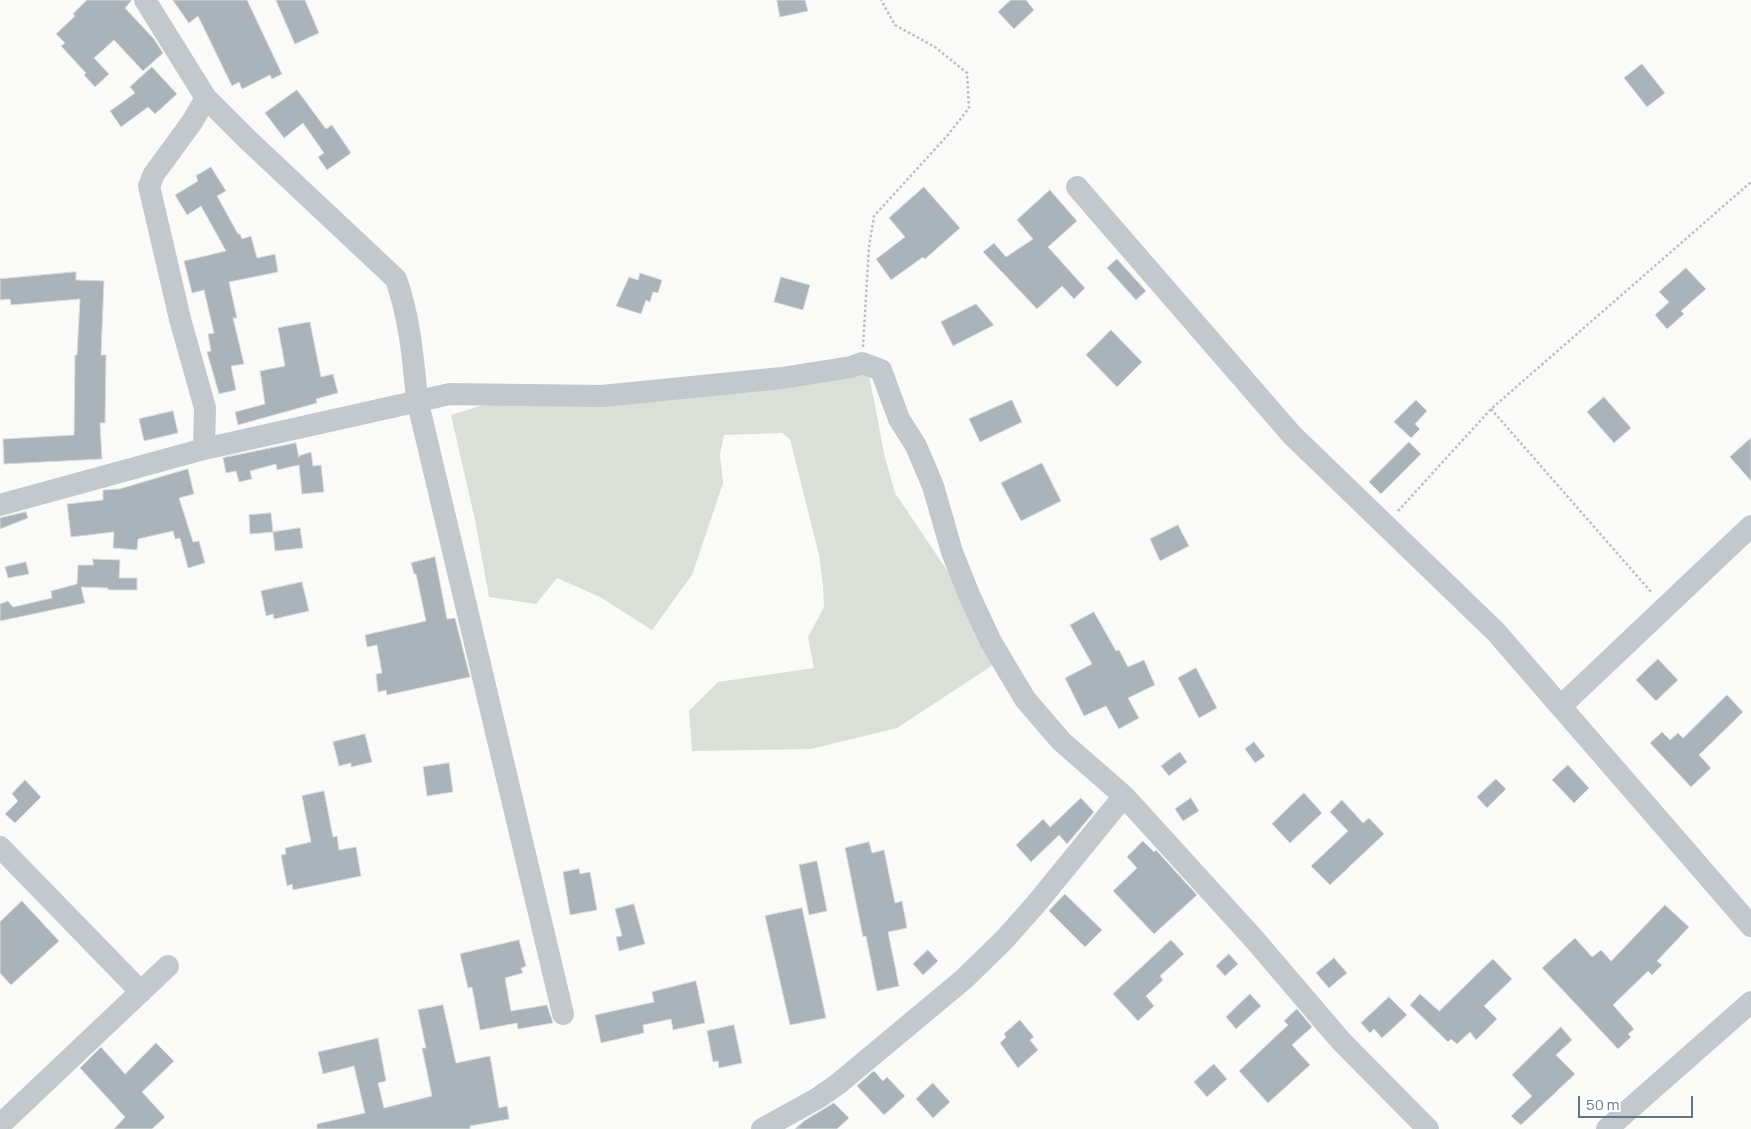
<!DOCTYPE html>
<html>
<head>
<meta charset="utf-8">
<style>
	body { margin:0 }
	#map { position:relative; width:1751px; height:1129px; overflow:hidden; background:#fafaf8; font-family:Manrope,sans-serif }
	canvas { display:block }
	.scale { position:absolute; left:1578px; top:1096px; width:115px; height:22px; box-sizing:border-box; border:2px solid #657683; border-top:0; padding-left:6px; font-size:15px; line-height:18px; white-space:nowrap; color:#657683; -webkit-text-stroke:4px #fff; paint-order:stroke }
</style>
</head>
<body>
<div id="map">
<canvas width="1751" height="1129"></canvas>
<div class="scale">50 m</div>
</div>
<script>
const g = document.querySelector('canvas').getContext('2d');
g.lineJoin = 'round';
function paint(path, color) { g.fillStyle = color; g.fill(path, 'evenodd'); }
function trace(path, color, width, dash) { g.strokeStyle = color; g.lineWidth = width; g.lineCap = dash ? 'butt' : 'round'; g.setLineDash(dash || []); g.stroke(path); }
const green = new Path2D(`
	M855,373L869,375L885,458L895,493L967,600L996,663L897,728L811,749L692,751L689,711L718,682L814,668L808,637L824,607L823,585L819,555L790,439L782,433L724,435L720,454L723,483L692,575L652,630L600,597L557,578L536,604L489,597L475,520L451,415L493,402Z`);
const building = new Path2D(`
	M87,0H132L125,8L154,39L163,53L143,71L114,40L94,58L109,74L95,87L84,75L86,73L61,46L65,43L56,34L75,16L73,14Z
	M173,0H247L282,74L272,79L270,75L242,89L239,82L232,86L198,16L189,23Z
	M276,0H305L319,33L295,44Z
	M777,0H805L808,11L780,17Z
	M1011,0H1026L1034,10L1014,29L998,12Z
	M1642,64L1665,93L1647,107L1624,78Z
	M152,67L177,94L155,114L148,107L121,127L110,111L135,93L130,87Z
	M297,90L326,129L332,125L351,153L327,170L318,157L324,153L303,123L284,138L265,113Z
	M211,167L226,191L217,196L238,234H240L242,239L251,236L257,258L275,254L278,272L229,282L237,318H233L244,364L231,366L236,390L219,394L207,352L211,351L208,334L214,333L204,290L192,293L184,261L226,251L201,206L187,215L175,195L198,181L196,176Z
	M924,187L960,228L925,259L923,257L891,280L876,259L905,237L889,218Z
	M1050,190L1077,221L1048,247L1085,288L1074,299L1062,286L1037,309L983,252L994,243L1006,257L1033,239L1017,220Z
	M1117,259L1146,291L1136,300L1107,268Z
	M1686,268L1706,289L1681,311L1684,314L1667,329L1655,315L1669,302L1659,292Z
	M76,272V280L104,281L101,355H106L105,423H100L102,459L4,464L3,439L74,435L75,355H77L80,299L11,305L10,299L0,300V279Z
	M640,273L662,280L658,293L653,292L650,302L646,300L641,314L616,306L629,277L638,280Z
	M781,277L810,285L803,310L774,302Z
	M976,304L994,325L953,346L941,322Z
	M310,322L321,377L333,374L338,393L316,399L317,403L238,425L235,412L265,404L260,371L285,366L278,328Z
	M1111,330L1142,362L1117,387L1086,355Z
	M1604,397L1631,428L1614,443L1587,412Z
	M1012,400L1022,422L980,442L969,419Z
	M1416,400L1427,411L1415,424L1420,429L1411,438L1394,422Z
	M173,411L178,433L144,441L139,419Z
	M1751,438V481L1730,457Z
	M1409,442L1421,454L1381,494L1369,482Z
	M296,443L299,458L298,456L311,452L313,466L321,465L324,492L302,494L299,465L277,470L276,464L250,471L252,479L239,482L236,471L226,473L223,458Z
	M1042,463L1061,501L1021,521L1001,483Z
	M188,469L194,494L179,498L193,542L199,541L205,563L188,568L180,538L175,539L173,531L138,539L137,550L113,548L114,532L71,537L67,504L103,500V490L119,489Z
	M26,512L28,518L0,529V518Z
	M271,513L273,532L250,534L249,515Z
	M1178,525L1189,546L1160,561L1150,539Z
	M300,528L303,548L275,551L273,532Z
	M435,557L447,619L455,618L470,677L387,695L386,690L378,692L376,674L382,673L377,645L367,647L365,635L426,621L416,574H414L411,563Z
	M93,559L120,560L119,578H137V590H108V588L81,587L85,603L0,621V604L8,601L13,607L52,598L51,591L77,584L78,565H93Z
	M26,562L29,574L8,578L5,567Z
	M302,582L309,611L274,619L273,614L266,616L261,591Z
	M1094,612L1116,651L1119,650L1128,667L1144,660L1155,685L1128,698L1139,718L1119,729L1106,706L1084,716L1065,678L1092,664L1070,625Z
	M1658,659L1678,680L1656,701L1636,680Z
	M1196,668L1217,708L1199,718L1178,678Z
	M1727,695L1743,712L1699,755L1711,768L1691,787L1650,743L1662,732L1670,740L1678,733L1683,738Z
	M365,734L372,762L351,767V763L339,766L333,742Z
	M1254,742L1265,756L1255,763L1245,749Z
	M1180,752L1187,762L1169,776L1161,766Z
	M449,763L453,792L427,796L423,767Z
	M1568,765L1589,788L1574,803L1552,780Z
	M1496,779L1506,789L1487,808L1477,797Z
	M25,780L41,797L15,823L5,814L18,801L12,794Z
	M324,791L333,837L337,836L339,850L356,847L361,876L293,890L292,884L287,886L281,855L286,854L285,848L311,842L302,796Z
	M1304,793L1322,813L1290,843L1272,824Z
	M1081,798L1094,812L1067,844L1059,835L1031,862L1016,845L1043,819L1050,827Z
	M1191,798L1199,811L1183,821L1175,809Z
	M1342,800L1363,823L1369,818L1384,834L1330,885L1311,866L1348,831L1330,812Z
	M1143,841L1154,852L1156,850L1197,895L1154,934L1113,891L1137,868L1127,857Z
	M869,842L872,853L884,850L895,903L902,901L907,928L888,932L899,986L877,991L866,936L863,937L845,848Z
	M817,861L827,911L809,915L799,865Z
	M579,869L580,874L590,872L597,910L570,915L563,872Z
	M1065,894L1102,930L1085,947L1049,911Z
	M22,901L59,941L11,985L0,973V922Z
	M634,904L645,944L619,951L616,937L622,936L615,909Z
	M1665,905L1689,927L1657,961L1662,965L1652,975L1648,971L1613,1005L1634,1029L1628,1034L1631,1037L1618,1049L1542,968L1575,938L1592,957L1601,950L1611,961Z
	M802,908L826,1018L790,1025L765,916Z
	M519,940L526,966L521,968L523,973L505,978L511,1011L547,1005L553,1023L518,1029L517,1023L480,1030L472,987L468,988L460,954Z
	M1171,940L1184,954L1160,976L1163,980L1146,996L1154,1006L1138,1021L1113,994Z
	M928,950L938,961L923,975L913,964Z
	M1229,954L1238,964L1225,976L1216,966Z
	M1334,958L1347,973L1329,988L1316,973Z
	M1493,959L1512,979L1484,1006L1497,1019L1476,1040L1470,1032L1457,1044L1451,1039L1448,1042L1410,1005L1420,994L1439,1011Z
	M696,981L705,1023L673,1030L671,1019L643,1025L644,1033L601,1043L595,1015L654,1002L652,992Z
	M1250,994L1261,1006L1236,1029L1226,1017Z
	M1389,997L1407,1015L1382,1038L1374,1029L1370,1033L1361,1023Z
	M443,1005L456,1063L490,1056L499,1108L507,1106L509,1119L470,1126V1129H317V1124L365,1113L354,1066L323,1074L318,1052L378,1038L386,1081L378,1083L384,1108L432,1096L422,1048H426L418,1010Z
	M1297,1009L1312,1027L1292,1045L1310,1065L1268,1103L1239,1071L1288,1025L1284,1021Z
	M1020,1020L1034,1037L1030,1040L1038,1050L1018,1068L1000,1043L1006,1037L1004,1034Z
	M734,1025L742,1063L719,1068L718,1061L713,1062L707,1031Z
	M1561,1027L1572,1040L1556,1055L1575,1074L1521,1125L1511,1116L1532,1096L1512,1075Z
	M156,1043L174,1061L142,1092L165,1117L152,1129H114L125,1117L80,1068L101,1047L125,1074Z
	M1214,1064L1227,1079L1207,1097L1194,1082Z
	M874,1071L883,1081L887,1077L905,1096L884,1115L857,1086Z
	M933,1083L950,1102L933,1118L916,1099Z
	M834,1103L849,1118L837,1129H795L804,1121Z`);
const path = new Path2D(`
	M863,347L869,247L874,216L947,136L969,108L967,73L935,47L895,25L881,0
	M1491,409L1652,593
	M1398,511L1491,409L1751,182`);
const minor = new Path2D(`
	M145,0L206,98L248,140L396,279C410,319 413,358 417,399L563,1014
	M1077,187L1292,435L1496,632L1751,926
	M204,449L205,408L180,319L149,186L154,174L192,122L206,98
	M0,505L204,449L450,394L602,396L782,378L851,367L862,363L881,370L899,419L916,446L933,486L952,552L970,597L991,642L1025,699L1061,741L1124,796L1254,939L1341,1041L1428,1129
	M1561,706L1751,526
	M0,847L141,992
	M0,1125L168,966
	M762,1129L818,1098L838,1084L964,979L1004,940L1036,904L1124,796
	M1607,1129L1751,1002`);
paint(green, '#dadfd7');
paint(building, '#aab3b9');
trace(building, '#dcdcda', 1);
trace(path, '#bbbfc2', 2.5, [2.5, 2.5]);
trace(minor, '#c3c8cc', 22);
</script>
</body>
</html>
